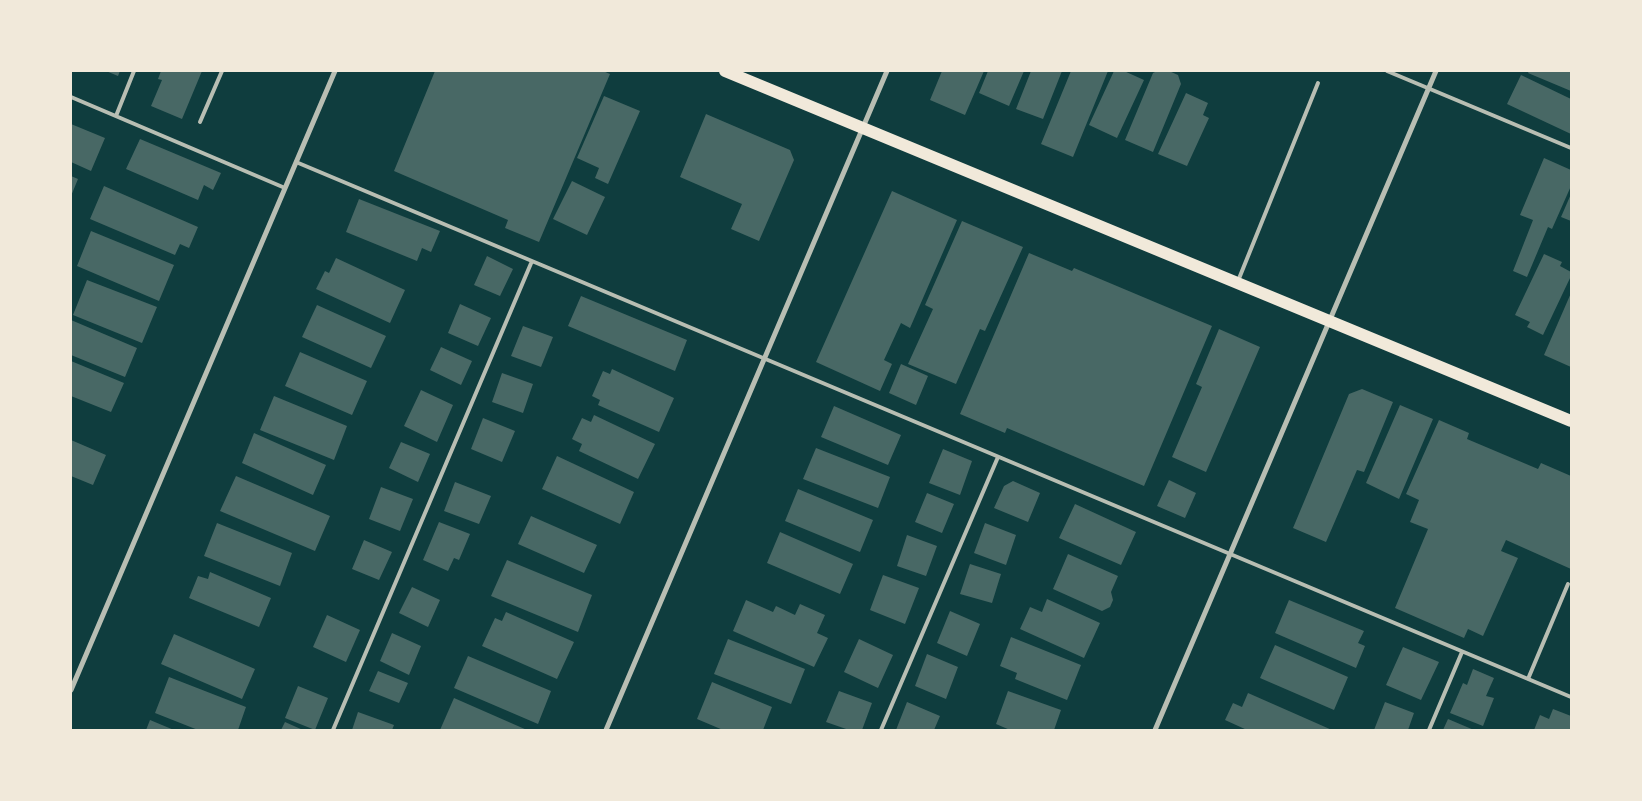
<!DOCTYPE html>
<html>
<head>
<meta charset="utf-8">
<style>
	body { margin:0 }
	#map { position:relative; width:1642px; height:801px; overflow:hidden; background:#0f3d3e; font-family:"PT Sans Narrow",sans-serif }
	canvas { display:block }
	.frame { position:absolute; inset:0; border:72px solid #f1e9da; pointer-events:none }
</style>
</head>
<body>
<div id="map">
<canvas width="1642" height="801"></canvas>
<div class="frame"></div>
</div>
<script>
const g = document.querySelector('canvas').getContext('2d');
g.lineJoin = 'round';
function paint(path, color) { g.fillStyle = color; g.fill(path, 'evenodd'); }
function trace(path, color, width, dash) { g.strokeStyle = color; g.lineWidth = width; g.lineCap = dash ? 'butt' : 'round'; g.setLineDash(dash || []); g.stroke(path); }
const building = new Path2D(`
	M106,71H120L118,76Z
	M161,71H202L182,119L151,106L162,80L158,79Z
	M435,71H603L610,74L539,242L505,228L508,220L394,171Z
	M942,71H984L965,115L930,100Z
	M988,71H1024L1009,106L979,93Z
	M1031,71H1062L1043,119L1016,109Z
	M1071,71H1108L1073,157L1041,144Z
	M1114,71H1124L1144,80L1117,138L1089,125Z
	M1157,71H1169L1178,75L1181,84L1153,152L1125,140L1153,73Z
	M1529,71H1571V91L1528,73Z
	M1521,75L1571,99V134L1507,104Z
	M1186,93L1208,103L1203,115L1209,118L1187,166L1158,154Z
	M604,96L640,111L608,184L595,178L599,168L577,158Z
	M706,114L790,150L794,160L759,241L731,229L742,204L680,177Z
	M71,124L105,138L91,171L71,162Z
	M140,139L221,173L213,190L204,185L198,200L126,169Z
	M1544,158L1571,170V186L1552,229L1548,227L1527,277L1513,271L1533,220L1520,215Z
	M71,176L78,179L71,196Z
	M572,181L605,197L587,235L553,219Z
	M104,186L198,227L189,248L180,244L175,255L90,219Z
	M892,191L957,220L910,328L901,323L884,360L892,364L880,391L816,362Z
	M1571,194V221L1561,217Z
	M359,199L440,231L431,252L422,248L417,261L346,232Z
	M962,221L1023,247L985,331L980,329L956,384L908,364L933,309L925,305Z
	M91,231L174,265L159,301L77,266Z
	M1029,253L1072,271L1074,268L1212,326L1144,486L1007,428L1005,433L960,414Z
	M1544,254L1562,262L1560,266L1571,272V276L1543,335L1527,327L1530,322L1515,315Z
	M487,256L513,269L500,296L474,285Z
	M336,258L405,290L390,323L316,289L325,271L329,273Z
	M87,280L157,307L142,343L73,315Z
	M1571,293V367L1544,355Z
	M581,296L687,340L675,371L568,326Z
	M460,304L491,318L478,346L448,333Z
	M317,305L386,336L371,368L302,337Z
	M71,320L137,348L125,377L71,355Z
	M523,326L553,337L541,367L511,356Z
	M1219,329L1260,347L1206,472L1172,457L1202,387L1196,384Z
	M441,347L472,361L461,385L430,370Z
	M300,352L367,381L352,415L285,386Z
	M71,361L124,383L111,412L71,396Z
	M901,364L928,376L916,405L889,393Z
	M612,369L674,398L659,432L598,405L600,400L592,396L603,371L610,374Z
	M502,373L533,384L523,413L492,402Z
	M1362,389L1393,402L1364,472L1357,470L1326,542L1293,528L1349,394Z
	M421,390L453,405L437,442L404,426Z
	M274,396L347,426L334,460L260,430Z
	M1400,405L1433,419L1399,499L1366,483Z
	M834,406L901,435L888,465L821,437Z
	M594,415L655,444L638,479L579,451L582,444L572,439L582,418L591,422Z
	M483,418L515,431L502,462L471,449Z
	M1439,420L1469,433L1467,439L1538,469L1541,463L1571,476V569L1506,540L1501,551L1518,558L1483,636L1468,629L1464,638L1395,608L1428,529L1410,522L1419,500L1406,494Z
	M254,433L326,465L313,495L242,463Z
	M71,440L106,455L93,485L71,476Z
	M401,442L430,454L418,482L389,468Z
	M816,448L890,477L878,508L803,479Z
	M943,449L972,461L960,495L929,483Z
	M557,456L634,492L620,524L542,489Z
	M236,476L330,516L315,551L220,511Z
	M1169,480L1196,493L1185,518L1157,506Z
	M1013,481L1040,493L1028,522L994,508L1004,486Z
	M455,482L491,496L479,524L444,511Z
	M381,487L413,499L400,531L369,519Z
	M798,489L873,520L860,552L785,521Z
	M927,493L954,504L942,533L915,522Z
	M1075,504L1136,532L1121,565L1059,538Z
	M531,516L597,545L584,573L518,544Z
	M439,522L470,534L459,560L454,558L448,571L423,560Z
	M217,523L292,553L280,586L204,556Z
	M985,523L1016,535L1006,565L974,553Z
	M780,532L853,564L840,594L767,563Z
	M907,535L937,546L926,576L897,566Z
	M364,540L392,552L379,580L352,569Z
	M1068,554L1118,576L1111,592L1113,600L1110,607L1102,611L1053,589Z
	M507,560L592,595L578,632L491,596Z
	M970,564L1001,574L992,603L960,594Z
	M210,572L271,598L259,627L189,598L198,576L208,579Z
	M883,575L919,588L905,624L870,610Z
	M412,587L440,600L428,627L399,613Z
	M1047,599L1100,623L1084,658L1020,629L1030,607L1042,612Z
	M746,600L773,612L776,606L795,615L800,604L825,615L817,633L828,638L814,667L733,631Z
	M1289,600L1364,631L1358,643L1365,646L1356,668L1275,633Z
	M950,611L980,624L967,656L937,643Z
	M506,612L574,642L557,679L482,646L495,618L502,621Z
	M327,615L360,630L346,662L313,647Z
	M392,633L421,646L409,675L380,661Z
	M174,634L255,669L242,699L161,664Z
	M1011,637L1081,665L1067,700L1015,679L1017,673L1000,666Z
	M728,639L805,669L791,704L714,674Z
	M859,639L893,655L878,688L844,672Z
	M1275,645L1348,677L1334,710L1260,678Z
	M1403,647L1439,662L1421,700L1386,685Z
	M927,654L958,667L946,699L915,686Z
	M468,656L551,691L538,724L454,688Z
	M1473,669L1494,678L1486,696L1494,698L1483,726L1450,713L1463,683L1467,685Z
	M378,671L408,683L399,703L369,691Z
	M169,677L246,707L238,730H198L155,713Z
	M712,682L772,707L763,730H723L697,719Z
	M298,686L328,698L315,730L285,718Z
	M839,691L872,703L862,730H849L826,722Z
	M1008,691L1061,710L1054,730H1010L996,724Z
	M1248,693L1332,730H1247L1225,720L1233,703L1242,707Z
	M454,698L527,730H440Z
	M907,702L940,716L934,730H896Z
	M1385,702L1414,713L1408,730H1374Z
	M1553,709L1571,716V730H1534L1540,715L1549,719Z
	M358,712L394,725L392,730H352Z
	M1448,719L1474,730H1443Z
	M150,720L174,730H146Z
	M285,722L303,730H281Z`);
const service = new Path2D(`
	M1387,71L1571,148
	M71,97L285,188
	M116,116L134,71
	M200,122L222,71
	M296,162L1571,697
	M1238,281L1318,83
	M1528,679L1568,584
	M333,730L532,261
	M881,730L998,457
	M1429,730L1462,652`);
const minor = new Path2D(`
	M71,690L335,71
	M606,730L887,71
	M1155,730L1436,71`);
const primary = new Path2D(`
	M725,71L1571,421`);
paint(building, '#486865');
trace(service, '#b8beb3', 4);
trace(minor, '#b8beb3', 5);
trace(primary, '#f1e9da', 12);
</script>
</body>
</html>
